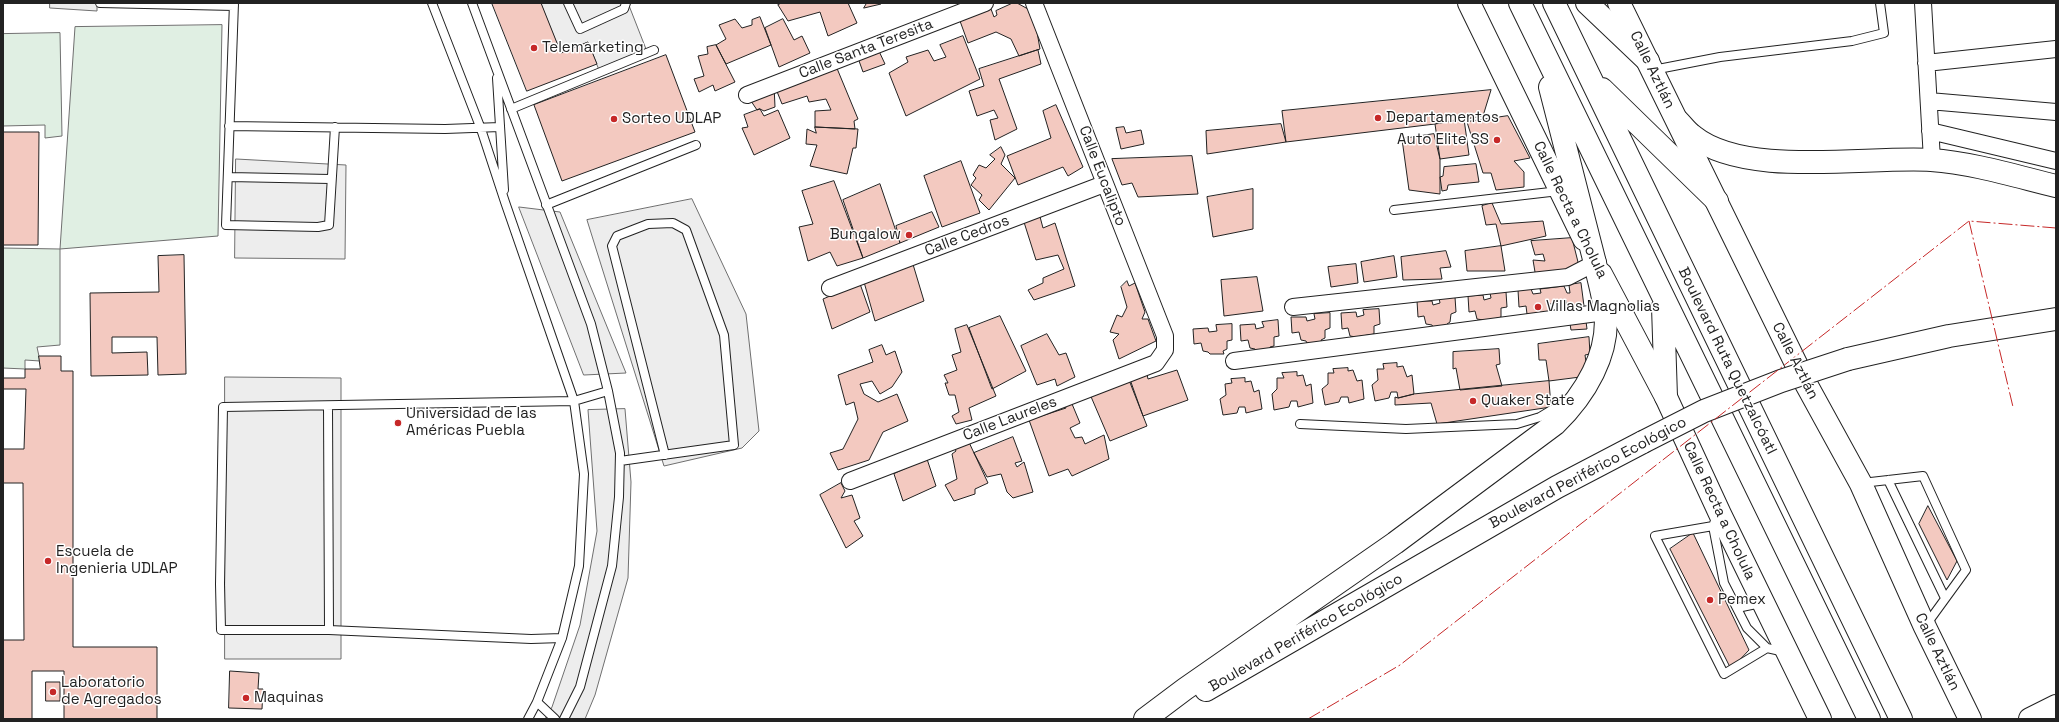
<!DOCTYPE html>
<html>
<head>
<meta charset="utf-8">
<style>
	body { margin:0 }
	#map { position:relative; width:2059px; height:722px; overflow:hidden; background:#fff; font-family:"Space Grotesk",sans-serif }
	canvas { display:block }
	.frame { position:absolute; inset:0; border:4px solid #222; pointer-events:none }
</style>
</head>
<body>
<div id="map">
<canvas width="2059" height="722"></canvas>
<div class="frame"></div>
</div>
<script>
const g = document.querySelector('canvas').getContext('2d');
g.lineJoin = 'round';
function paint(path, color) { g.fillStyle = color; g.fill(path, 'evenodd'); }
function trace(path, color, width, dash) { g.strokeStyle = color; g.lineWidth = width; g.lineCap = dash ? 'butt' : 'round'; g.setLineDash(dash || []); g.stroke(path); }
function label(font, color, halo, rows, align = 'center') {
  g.font = font + ' "Space Grotesk",sans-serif'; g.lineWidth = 3; g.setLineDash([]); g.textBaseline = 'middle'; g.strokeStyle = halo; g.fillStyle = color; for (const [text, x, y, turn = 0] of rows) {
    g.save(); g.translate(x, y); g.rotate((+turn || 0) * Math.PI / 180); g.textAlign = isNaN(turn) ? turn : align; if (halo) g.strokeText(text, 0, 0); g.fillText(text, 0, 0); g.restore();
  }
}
const green = new Path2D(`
	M222,25L218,236L60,249V345L37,347L40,361L25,360V369L3,368V248L60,249L75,27Z
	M60,33L62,136L45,138V125L3,126V34Z`);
const parking = new Path2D(`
	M50,3H97V11L50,8Z
	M541,3H628L646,49L599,70L588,42L561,53Z
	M236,159L346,165L345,259L235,258Z
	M692,199L746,314L759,431L742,448L664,466L587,220Z
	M519,207L560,212L626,373L584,375Z
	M225,377L341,378V659H225Z
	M625,409L631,482L628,578L595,695L585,719H545L552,707L580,625L597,531L588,410Z`);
const building = new Path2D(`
	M492,3H541L561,53L588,42L597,64L527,91Z
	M782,3H848L857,23L828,36L820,12L788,21L778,5Z
	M867,3H881V4L864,8Z
	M1013,3H1017L1028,9L1037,32L1040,49L1019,56L1011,39L996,32L968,43L960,21L991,9L994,17L997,15L996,11Z
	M760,17L771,45L726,64L716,45L726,39L719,25L735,19L742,28L752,25V20Z
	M783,19L794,40L802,36L810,53L779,67L765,28Z
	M963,36L980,79L906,116L889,73L908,62L906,57L928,50L934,61L946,57L940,45Z
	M716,45L735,82L715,91L713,85L699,92L694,79L704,76L698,56L708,54L707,47Z
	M878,49L885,64L863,72L858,58Z
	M1038,50L1041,64L999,79L1017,129L995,140L990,120L998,118L994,110L977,116L969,91L984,86L979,69Z
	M666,55L695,132L562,181L534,105Z
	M836,66L858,119L854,121L855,129L815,127V111L831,110L826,99L809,102L807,96L782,104L776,89Z
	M774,85L775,107L764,111L760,109L757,110L747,95Z
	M1491,90L1483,116L1435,124L1286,142L1282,111Z
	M1056,105L1083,167L1068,176L1063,167L1018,185L1007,156L1051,138L1043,111Z
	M760,109L764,116L778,110L790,138L754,155L742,128L748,127L744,115Z
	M1508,116L1530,158L1514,161L1524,172V187L1496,190L1491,173H1483L1467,122Z
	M1464,119L1469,155L1440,159L1435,124Z
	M1281,124L1286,142L1207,154L1206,131Z
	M815,127L858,129L856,148H853L847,174L810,166L817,145L806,144L807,129L816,133Z
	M1124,127L1126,133L1141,130L1144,144L1121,149L1116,128Z
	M3,132H39L38,245H3Z
	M1434,134L1440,159V194L1409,190L1402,139Z
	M1001,147L1005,155L1001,164L1015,178L989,210L979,200L982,195L971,185L976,178L973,175L979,165L986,168L995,159L990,155Z
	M1192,156L1198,194L1138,197L1132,183L1122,185L1112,159Z
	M961,161L980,213L942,227L924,176Z
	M1476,164L1479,182L1448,185L1447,190L1442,191L1440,177L1443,176L1444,167Z
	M834,181L863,258L837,266L830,252L808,261L799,227L813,224L802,191Z
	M880,184L900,243L863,258L843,200Z
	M1253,189V229L1213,237L1207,197Z
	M1492,203L1501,224L1543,221L1546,236L1501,246L1496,224L1486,225L1482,206Z
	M932,212L939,227L900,243L896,226Z
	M1039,213L1043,228L1055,223L1075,286L1034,300L1028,290L1043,283V278L1064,269L1058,255L1036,260L1023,219Z
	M1572,238L1580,270L1536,278L1533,260L1545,261L1543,254L1535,255L1531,241Z
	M1501,246L1505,271H1467L1465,251Z
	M1446,251L1451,267L1440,268L1442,279L1403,280L1401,257Z
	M184,255L186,374L158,375L157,337H112V353L147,352L148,375L91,376L90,293L159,292L158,256Z
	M1394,256L1397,277L1364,282L1361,262Z
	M912,261L924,301L875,321L864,282Z
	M1356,264L1358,283L1331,287L1328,267Z
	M1257,277L1263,311L1224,316L1221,280Z
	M859,281L870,312L832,329L823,299L830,296L827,293Z
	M1127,281L1129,286L1135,283L1145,312L1142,319H1148L1156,341L1119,359L1113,340L1119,334L1110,332L1117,315L1122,317L1127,307L1121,287Z
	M1581,283L1587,329L1571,330L1566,300L1550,304V311L1546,313L1531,315L1527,314L1526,306L1519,307L1518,290L1531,289L1533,294L1541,293L1540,289L1564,286L1567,293H1570L1569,285Z
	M1506,292L1507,307L1501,308V317L1484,322L1483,320L1477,319L1475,311L1469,312L1468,296L1483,295L1484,300L1491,298L1490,293Z
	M1455,297L1456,312L1451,314L1450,322L1447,324V326L1433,327L1432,325L1426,324L1424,316L1418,317L1417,301H1432L1433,305L1440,303L1439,298Z
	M1379,309L1380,324L1374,326V334L1356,337L1350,336L1348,328L1342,329L1341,313L1356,312L1357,317L1364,315L1363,310Z
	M1330,313V328L1325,330V338L1321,340L1322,342L1307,343L1306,341L1301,340L1299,332L1292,333L1291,317H1306L1307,321L1315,319L1314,314Z
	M1000,316L1026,371L992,389L969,328Z
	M1278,320L1279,336L1274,337V346L1270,347V350L1256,351L1255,349L1250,348L1248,340L1241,341L1240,325L1255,324L1256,329L1264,327L1262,322Z
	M1232,324V340L1227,341V349L1223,351L1224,354H1210L1208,352L1203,351L1201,343L1194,344L1193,329L1208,328L1209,332L1217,331L1216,325Z
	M967,325L996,396L969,408L972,420L956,424L952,416L959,412L955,395H949L945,383H948L944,375L957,370L952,355L961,352L955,329Z
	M1047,334L1059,355L1066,353L1075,377L1057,386L1055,379L1037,385L1021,346Z
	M1589,337L1590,354L1585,355L1588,376L1549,381L1546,360H1539L1538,344Z
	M882,345L886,355L895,351L902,372L892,387L880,394L872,381L860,384L864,394L878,402L897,394L908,421L883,432L869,460L838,470L830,453L843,449L858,419L854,402L846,405L838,375L873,362L869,350Z
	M1499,349L1500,364L1496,365L1502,386L1460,390L1456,368L1453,369V352Z
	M39,356H61V371H73V647H157V719H64V671H32V719H3V640H24L23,483H3V449H24L26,389H3V378H25V369H40Z
	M1397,363V367L1403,366L1407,377L1412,375L1414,394L1398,398L1397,392H1391L1389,398L1375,401L1372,385L1378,380L1377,369H1384L1383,364Z
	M1145,365L1148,379L1177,370L1188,400L1143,416L1127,371Z
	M1348,368V371L1353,370L1357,381L1362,380L1364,399L1349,403L1348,397H1341L1339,402L1325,405L1322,389L1328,384V373H1334L1333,369Z
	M1297,372V376L1303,375L1306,386L1311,384L1313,403L1298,407L1297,401H1291L1289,407L1274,410L1272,394L1277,389V378H1284L1282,373Z
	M1245,378V382L1251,381L1254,392L1259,390L1262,409L1246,413L1245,407H1239L1237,413L1223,415L1220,399L1226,395L1225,384L1232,383L1231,379Z
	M1129,380L1147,426L1110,441L1089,392Z
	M1549,381L1551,407L1437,424L1431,403L1395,405V397L1398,398L1414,394Z
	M1067,392L1080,423L1070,428L1075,438L1082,437L1085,444L1104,435L1109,459L1072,476L1068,469L1049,476L1029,420L1066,408L1060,395Z
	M1013,437L1022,461L1015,463L1017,467L1024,462L1033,492L1013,498L1007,492L1001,474L987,477L974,453Z
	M967,438L988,483L975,489V494L954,501L945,485L957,479L952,454L956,451L953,444Z
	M927,459L936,486L903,501L894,474Z
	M841,483L845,491L841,498L852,495L860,518L854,521L863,536L846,548L820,495Z
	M1928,506L1957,561L1947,580L1919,524Z
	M1693,533L1749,650L1731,669L1670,549Z
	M230,671L259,673L258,689H263L262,709L229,708Z
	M46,682H60V701H46Z`);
const lane = new Path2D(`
	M100,3L234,6
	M234,3L226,225L318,227L329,225L335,127
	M432,3L481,129L505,202L574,401L584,474L579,566L562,638L537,702L528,719
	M472,3L591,324L608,391L620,453L619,497L612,566L580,687L564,719
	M568,3L580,29L624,9L626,3
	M1653,70L1720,57L1852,41L1884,33L1880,3
	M497,78L504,190
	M511,109L654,50
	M229,126L445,129L500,127
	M229,177L330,179
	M546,205L696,145
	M1394,210L1559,191
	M328,406L329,630
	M1300,424L1406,429L1517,424L1540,417L1565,402
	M620,461C658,456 696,450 734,445L724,335L686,230L673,223L648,224L617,236L612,246L665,455
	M1888,480L1945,598
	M1862,483L1923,476L1966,570L1926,625
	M1715,521L1713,526L1724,583L1747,628L1767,648L1785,652
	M1713,526L1655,536L1724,674L1767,648
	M1737,608L1761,603
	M562,638L531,639L329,630H221L220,584L223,407L574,401L608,391
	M537,702L555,719`);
const street = new Path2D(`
	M1923,3L1932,160
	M1926,63L2056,49
	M747,95L985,3
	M1929,101L2056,112
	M1930,131L2056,161
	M830,288L1104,184
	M1293,307L1568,277L1595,263
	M1234,361L1605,312
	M850,481L1156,363L1165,350V336L1034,3`);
const secondary = new Path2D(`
	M1469,3L1584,239
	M1619,3L1805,382L1861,484L1925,627L1970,719
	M1601,274L1666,397L1720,514L1820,719`);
const primary = new Path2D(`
	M1520,3L1869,719
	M1554,3L1901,719
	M1587,3L1648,61
	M1550,87L1595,263
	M1602,89L1717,201
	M1663,307L1666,397`);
const highway = new Path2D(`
	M1678,121C1683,126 1687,132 1693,136C1745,178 1866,156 1931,160C1973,163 2015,176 2056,186
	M1848,359L1949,336L2056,319
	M1206,690L1557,487L1643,442
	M1145,719L1185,689L1395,543L1555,424C1584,396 1611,353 1605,310C1603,294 1598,278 1595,263
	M2030,719L2056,706`);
const highwayBridge = new Path2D(`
	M1643,442L1704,411L1781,381L1848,359`);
const power = new Path2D(`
	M1969,221L2013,407
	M1308,719L1400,665L1969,221L2056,228`);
const markers = [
	[534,48,4,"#c62828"],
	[1378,118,4,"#c62828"],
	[614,119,4,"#c62828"],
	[1497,140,4,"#c62828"],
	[909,235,4,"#c62828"],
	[1538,307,4,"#c62828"],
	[1473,401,4,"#c62828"],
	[398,423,4,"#c62828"],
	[48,561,4,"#c62828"],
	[1710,600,4,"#c62828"],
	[53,692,4,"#c62828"],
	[246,698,4,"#c62828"]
];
const poiNames = [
	["Telemarketing",542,48],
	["Departamentos",1386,118],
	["Sorteo UDLAP",622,119],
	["Auto Elite SS",1489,140,"right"],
	["Bungalow",901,235,"right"],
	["Villas Magnolias",1546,307],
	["Quaker State",1481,401],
	["Universidad de las",406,414],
	["Américas Puebla",406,431],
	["Escuela de",56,552],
	["Ingenieria UDLAP",56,569],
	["Pemex",1718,600],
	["Laboratorio",61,683],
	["de Agregados",61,700],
	["Maquinas",254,698]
];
const streetNames = [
	["Calle Santa Teresita",866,49,-21],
	["Calle Aztlán",1652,70,64],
	["Calle Eucalipto",1102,176,69],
	["Calle Recta a Cholula",1570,210,64],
	["Calle Cedros",967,236,-21],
	["Boulevard Ruta Quetzalcóatl",1727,361,64],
	["Calle Aztlán",1795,361,63],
	["Calle Laureles",1010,419,-21],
	["Boulevard Periférico Ecológico",1588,473,-28],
	["Calle Recta a Cholula",1719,511,65],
	["Boulevard Periférico Ecológico",1306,633,-30],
	["Calle Aztlán",1937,652,64]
];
paint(green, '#e0efe3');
trace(green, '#6f6f6f', 1);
paint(parking, '#ededed');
trace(parking, '#6f6f6f', 1);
paint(building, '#f3c9c0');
trace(building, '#222', 1);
trace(lane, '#222', 10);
trace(street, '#222', 18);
trace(secondary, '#222', 24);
trace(primary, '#222', 24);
trace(highway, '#222', 24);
trace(lane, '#fff', 8);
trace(street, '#fff', 16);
trace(secondary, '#fff', 22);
trace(primary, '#fff', 22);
trace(highway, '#fff', 22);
trace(highwayBridge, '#222', 24, []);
trace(highwayBridge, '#fff', 22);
trace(power, '#c62828', 1, [14, 3, 2, 3]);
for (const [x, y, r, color] of markers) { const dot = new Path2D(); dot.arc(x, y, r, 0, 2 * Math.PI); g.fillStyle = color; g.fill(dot); trace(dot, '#fff', 1.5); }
label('15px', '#222', '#fff', poiNames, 'left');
label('15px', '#222', '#fff', streetNames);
</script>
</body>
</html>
